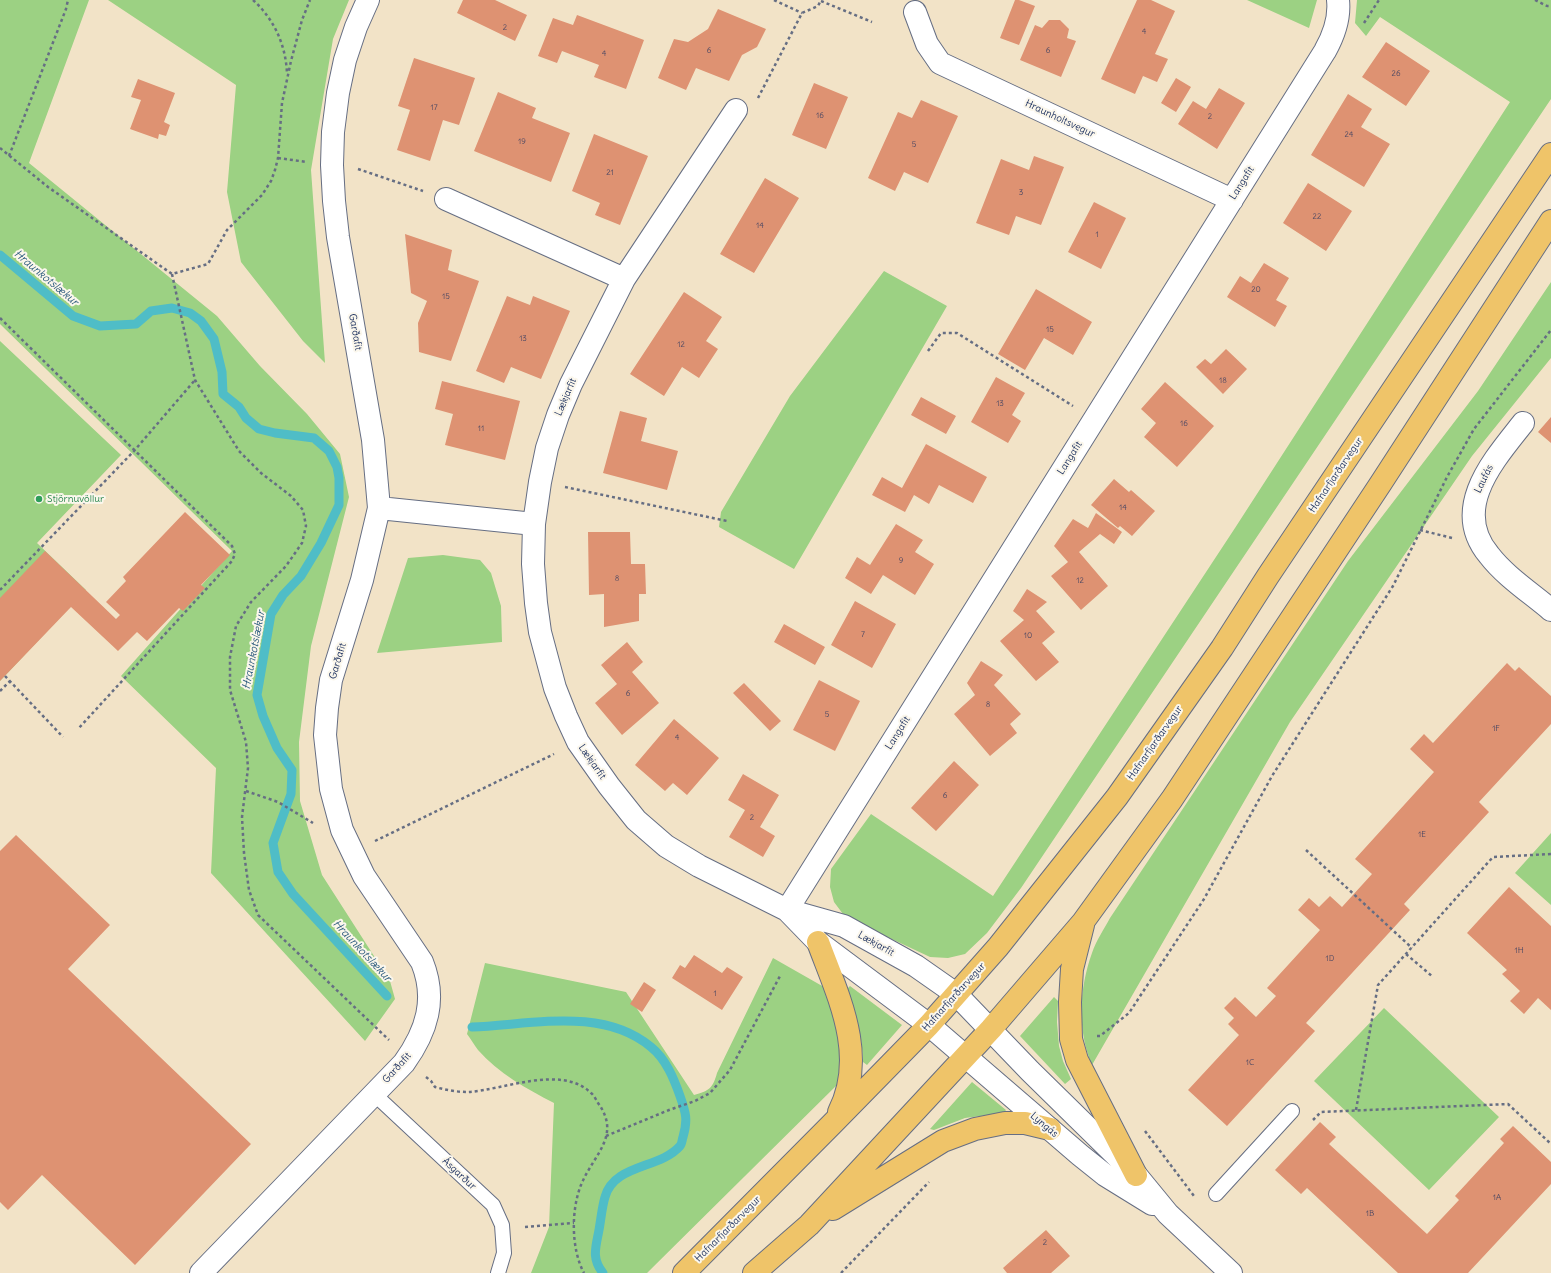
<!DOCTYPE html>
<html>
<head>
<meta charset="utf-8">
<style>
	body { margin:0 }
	canvas { display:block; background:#f2e3c7 }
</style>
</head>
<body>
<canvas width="1551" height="1273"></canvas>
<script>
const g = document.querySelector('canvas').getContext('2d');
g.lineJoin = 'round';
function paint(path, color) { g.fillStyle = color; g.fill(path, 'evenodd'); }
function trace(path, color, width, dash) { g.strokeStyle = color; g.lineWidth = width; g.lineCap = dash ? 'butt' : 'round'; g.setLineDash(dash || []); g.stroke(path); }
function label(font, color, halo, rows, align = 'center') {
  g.font = font + ' Delius,sans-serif'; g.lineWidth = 4; g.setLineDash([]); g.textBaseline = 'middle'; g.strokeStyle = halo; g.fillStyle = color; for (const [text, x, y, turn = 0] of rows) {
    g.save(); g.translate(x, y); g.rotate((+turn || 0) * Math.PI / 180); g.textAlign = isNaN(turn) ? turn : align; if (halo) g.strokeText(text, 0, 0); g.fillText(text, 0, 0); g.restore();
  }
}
const green = new Path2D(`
	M0,0H89L29,163L217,316L260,366L307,414L340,454L349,497L311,646L299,742L300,801L322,875L390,981L395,999L365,1041L211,873L216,768L121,676L232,551L0,324Z
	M108,0H349L333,39L311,170L325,363L303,341L241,262L227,192L236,85Z
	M1247,0H1317L1309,28Z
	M1357,0H1551V99L1021,888L987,933L965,954L948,958L930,957L864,926L843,914L834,902L830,887L831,869L871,814L993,896L1235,528L1510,102L1380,17L1366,36L1355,23Z
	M884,271L947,306L794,569L719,527L721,512L790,396Z
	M1551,282V358L1472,456L1290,722L1092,1065C1077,1030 1079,989 1092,953C1096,941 1104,929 1110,918L1348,561L1478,391Z
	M0,341L121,455L37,543L86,590L0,681Z
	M443,555L480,560L491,573L501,606L502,642L377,653L408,558Z
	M1551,833V905L1515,873Z
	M773,958L838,995L842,1080L647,1273H531L549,1227L554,1103C527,1089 498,1073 478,1050C474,1045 471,1039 467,1034L485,963L626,992L694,1095C709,1091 713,1088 717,1073Z
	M850,986L902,1025L867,1065L863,1062C862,1035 857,1015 847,989Z
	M1054,997L1058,1001L1057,1022L1059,1046L1063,1061L1071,1079L1065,1084L1020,1036Z
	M1384,1008L1499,1117L1429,1190L1314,1081Z
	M972,1082L1006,1110L1004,1113L965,1118L934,1130L930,1129Z`);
const stream = new Path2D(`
	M0,255L73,316L100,326L136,324L151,311L172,308L190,313L201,321L214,339L222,372L223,394L239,407L246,418L259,429L275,433L314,438L329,451L337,467L339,478V505L321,543L301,576L283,595L271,614L257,695L263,716L277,748L292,770L291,794L273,843L278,872L293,894L387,996
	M472,1027C530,1025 602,1006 651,1047C666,1059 674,1079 680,1096C686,1113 688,1120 683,1137C682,1140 682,1144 680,1146C660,1169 614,1164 605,1197C602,1207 601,1219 599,1230C596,1247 591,1258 603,1273`);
const building = new Path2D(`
	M463,0H495L527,15L515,41L457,13Z
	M1015,0H1019L1035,6L1019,45L1000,38Z
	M1137,0H1151L1175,11L1155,54L1168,59L1157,82L1143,76L1135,94L1101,79Z
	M718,9L766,29L757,47L742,55L729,81L696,68L686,90L658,78L674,39L688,42L708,29Z
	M577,15L644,40L626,89L594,77L599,65L562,51L557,63L538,56L553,18L573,25Z
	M1049,20H1060L1069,29L1067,38L1076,41L1061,77L1020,60L1035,25L1042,28Z
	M1386,42L1430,71L1406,106L1362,77Z
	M414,58L475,78L459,125L443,120L430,161L397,150L410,110L398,106Z
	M1176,78L1191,87L1176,112L1161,103Z
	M138,79L175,93L164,122L170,125L166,136L159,134L158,139L130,129L141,100L131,97Z
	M814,83L848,97L826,149L792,135Z
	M1219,88L1245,103L1217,149L1178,124L1193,101L1206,109Z
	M498,92L536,108L532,118L570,133L551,182L474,151Z
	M1348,94L1372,109L1361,127L1390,144L1364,187L1311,155Z
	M921,100L958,116L928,183L904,172L895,191L868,178L898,112L912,118Z
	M594,134L648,156L620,225L595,215L600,203L572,191Z
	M1034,156L1064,167L1041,225L1016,216L1009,235L976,223L1001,159L1029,170Z
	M765,178L799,198L754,273L720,254Z
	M1308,183L1352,211L1326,251L1283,223Z
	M1094,202L1126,218L1101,269L1068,252Z
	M405,234L452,250L448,270L479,281L451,361L419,352L418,323L427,301L411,293Z
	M1264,263L1289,278L1276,300L1287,306L1275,327L1227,297L1240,276L1251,283Z
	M1036,289L1092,322L1073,355L1044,338L1025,370L998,354Z
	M684,292L722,317L706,341L718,349L699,378L682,367L664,396L630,374Z
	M507,296L530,305L533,296L570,311L541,379L511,367L504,383L476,371Z
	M1226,349L1247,369L1223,394L1196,367L1205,359L1211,364Z
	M996,377L1025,393L1012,415L1021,421L1008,443L971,422Z
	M442,381L520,401L505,460L445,445L453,414L435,409Z
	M1165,382L1214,426L1177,467L1144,437L1156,423L1141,409Z
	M921,397L956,416L946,434L911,415Z
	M620,411L647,418L641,441L678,451L667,490L603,473Z
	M1551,417V443L1538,432Z
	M926,444L987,477L973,503L939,485L929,504L914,495L905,512L872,495L882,477L902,488Z
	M1114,479L1129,492L1131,490L1155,511L1132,536L1120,526L1118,528L1091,505Z
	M185,512L230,555L201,585L205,588L183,611L179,608L147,641L137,632L118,651L71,607L0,681V598L45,551L116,619L120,615L106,602L126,581L123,577Z
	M1096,513L1122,532L1114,544L1100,534L1079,552L1108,586L1081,610L1051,576L1068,562L1054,546L1073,519L1088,528Z
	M896,524L923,540L915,552L934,564L915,595L883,575L871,594L845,578L857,557L870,565Z
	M588,532H630L631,564H645L646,594H639V621L604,627V594L589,595Z
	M1027,589L1047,602L1036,611L1055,632L1042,643L1059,662L1036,681L1000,641L1024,620L1013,611Z
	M855,601L896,624L872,668L831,645Z
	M784,624L825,647L815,665L774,642Z
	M627,642L643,662L632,672L659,703L622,735L595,703L617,684L601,665Z
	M981,661L1003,675L994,685L1021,714L1010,724L1017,733L990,756L954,714L975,695L967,683Z
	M1507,663L1515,671L1519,667L1551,696V724L1479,802L1489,812L1404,904L1410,910L1306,1023L1315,1031L1227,1126L1188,1090L1239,1035L1228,1024L1234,1018L1224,1008L1235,997L1256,1017L1276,996L1267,988L1320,930L1298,910L1309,898L1319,907L1330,896L1342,907L1372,874L1355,859L1434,772L1410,749L1424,734L1433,743Z
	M819,680L860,701L835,751L793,730Z
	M744,683L781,721L770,731L733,693Z
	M674,719L719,758L687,795L673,783L665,791L635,765Z
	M954,761L979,785L936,831L911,808Z
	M743,774L779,795L760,827L775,836L763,857L729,837L745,810L728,800Z
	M16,835L110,925L68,969L251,1144L135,1265L42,1175L8,1210L0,1202V851Z
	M1509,887L1551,926V1010L1538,998L1524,1014L1510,1001L1520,991L1502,974L1507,970L1467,933Z
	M694,955L722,973L727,967L743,977L722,1010L672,978L680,965L685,968Z
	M644,982L656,990L642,1012L630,1004Z
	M1320,1122L1336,1137L1329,1144L1427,1234L1459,1200L1455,1196L1504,1143L1500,1139L1513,1126L1551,1162V1184L1468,1273H1398L1307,1188L1301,1194L1275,1170Z
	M1046,1230L1070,1256L1051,1273H1007L1003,1268Z`);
const path = new Path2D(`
	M253,0C274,19 286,45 287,74
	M774,0L802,13
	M1535,0L1547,6H1551
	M821,1L872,22
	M1364,23L1379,0
	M758,98L802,13L818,6L821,0
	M0,148L48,187L172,274L208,264L227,230L262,195L271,181L275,170L278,158L282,103L291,61L302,20L310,0
	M9,156L66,9L68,0
	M278,158L307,162
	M358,169L423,191
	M172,274L195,380L239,451L261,473L291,496L303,510L306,526L302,543L286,566L251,602L236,626L230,657V690L246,742L248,768L242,817L244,853L249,890L258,915L389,1040
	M0,318L232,546L235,554L232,561L78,729
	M928,351L941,333H957L1073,406
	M565,487L727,521
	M1420,530L1452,538
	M0,590L134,451L195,380
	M5,676L63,737
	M0,691L10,681
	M246,791L278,802L313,823
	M375,841L554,754
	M1306,850L1412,948
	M1406,954L1433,977
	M1097,1036H1100L1129,1013L1204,899L1272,776L1393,586L1447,477L1474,429L1551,330
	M426,1077L431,1081L435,1087C446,1090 457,1092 468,1092C504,1090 561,1064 591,1093C594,1095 596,1100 598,1103C622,1136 593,1155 581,1185C571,1210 571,1249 584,1273
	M1356,1110L1378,985L1493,857L1551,854
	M1313,1120L1321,1112L1508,1104L1551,1144
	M1145,1131L1194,1196
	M606,1136L669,1110L695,1101L710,1093L730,1070L780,976
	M525,1227L574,1223
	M841,1273L929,1182`);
const service = new Path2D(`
	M373,1093L493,1205L502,1225L504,1253L498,1273
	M1216,1194L1292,1111`);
const minor = new Path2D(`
	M915,12L927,44L940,63L1232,200
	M736,110L624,279L571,384L558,415L547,448L540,482L534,524L533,564L536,603L540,632L555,688L566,716L578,742L609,786L636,820L666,846L699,866L787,910L844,926L916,966L956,994L1030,1071L1136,1175L1168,1214L1231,1273
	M446,199L624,279
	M1523,423C1494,460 1450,508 1489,555C1505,576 1531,593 1551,610
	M379,508L534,524
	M787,910L1325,51C1334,35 1340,18 1338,0
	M787,910L818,942L929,1025L1080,1155L1105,1175L1152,1204
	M201,1273L404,1063C427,1031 437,999 422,962L364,876L342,830L331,789L325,735L327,708L331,680L362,580L379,508L373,440L338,237L334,201L332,165L333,132L338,93L345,60L356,27L368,0`);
const primary = new Path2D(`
	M1083,925L1072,969L1070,1002L1071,1039L1077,1060L1136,1175
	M818,942C838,996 868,1055 839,1112
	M833,1209L943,1141L975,1129L1005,1123H1025L1050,1129
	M684,1273L834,1122L929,1025L998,947L1117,797L1222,648L1268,576L1551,154
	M754,1273L809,1225L991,1029L1083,922L1172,799L1381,483L1551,221`);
const markers = [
	[39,499,4,"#2e9e5b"]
];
const numberNames = [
	["2",505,28],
	["4",1144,32],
	["6",709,51],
	["6",1048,51],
	["4",604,54],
	["26",1396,74],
	["17",434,108],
	["16",820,116],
	["2",1210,117],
	["24",1349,135],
	["19",522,142],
	["5",914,145],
	["21",610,173],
	["3",1021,193],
	["22",1317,217],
	["14",760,226],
	["1",1097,235],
	["20",1256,290],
	["15",446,297],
	["15",1050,330],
	["13",523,339],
	["12",681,345],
	["18",1223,381],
	["13",1000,404],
	["16",1184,424],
	["11",481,429],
	["14",1123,508],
	["9",901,561],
	["8",617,579],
	["12",1080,581],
	["7",863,635],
	["10",1028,636],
	["6",628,694],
	["8",988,705],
	["5",827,715],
	["1F",1496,729],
	["4",677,738],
	["6",945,796],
	["2",752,818],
	["1E",1422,835],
	["1H",1519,951],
	["1D",1330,959],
	["1",715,994],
	["1C",1250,1063],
	["1A",1497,1198],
	["1B",1370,1214],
	["2",1045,1243]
];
const streetNames = [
	["Hraunholtsvegur",1060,119,25],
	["Langafit",1242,183,-58],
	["Garðafit",355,332,80],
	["Lækjarfit",566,397,-67],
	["Langafit",1070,458,-58],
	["Hafnarfjarðarvegur",1336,475,-56],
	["Laufás",1484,479,-64],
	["Garðafit",338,661,-74],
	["Langafit",898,733,-58],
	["Hafnarfjarðarvegur",1155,743,-55],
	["Lækjarfit",592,762,55],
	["Lækjarfit",876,944,29],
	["Hafnarfjarðarvegur",954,997,-48],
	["Garðafit",397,1068,-48],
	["Lyngás",1044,1125,40],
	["Ásgarður",459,1174,43],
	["Hafnarfjarðarvegur",728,1229,-45]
];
const leisureNames = [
	["Stjörnuvöllur",47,499]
];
const waterNames = [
	["Hraunkotslækur",46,278,40],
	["Hraunkotslækur",254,650,-79],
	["Hraunkotslækur",362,951,47]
];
paint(green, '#9cd183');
trace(stream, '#4fbdc7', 9);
paint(building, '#de9272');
trace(service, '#666e83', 16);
trace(minor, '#666e83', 24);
trace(primary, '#666e83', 24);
trace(path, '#666e83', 2.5, [3, 3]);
trace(service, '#fff', 14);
trace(minor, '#fff', 22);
trace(primary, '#efc469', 22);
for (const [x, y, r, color] of markers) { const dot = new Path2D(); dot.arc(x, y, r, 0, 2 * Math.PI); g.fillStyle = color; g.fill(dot); trace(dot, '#fbf7ec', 1.5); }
label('8px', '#4c4863', null, numberNames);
label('10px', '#1b2f5e', '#fbf7ec', streetNames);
label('10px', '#27864d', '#fbf7ec', leisureNames, 'left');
label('italic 11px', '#2b5a7e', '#fbf7ec', waterNames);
</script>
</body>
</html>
